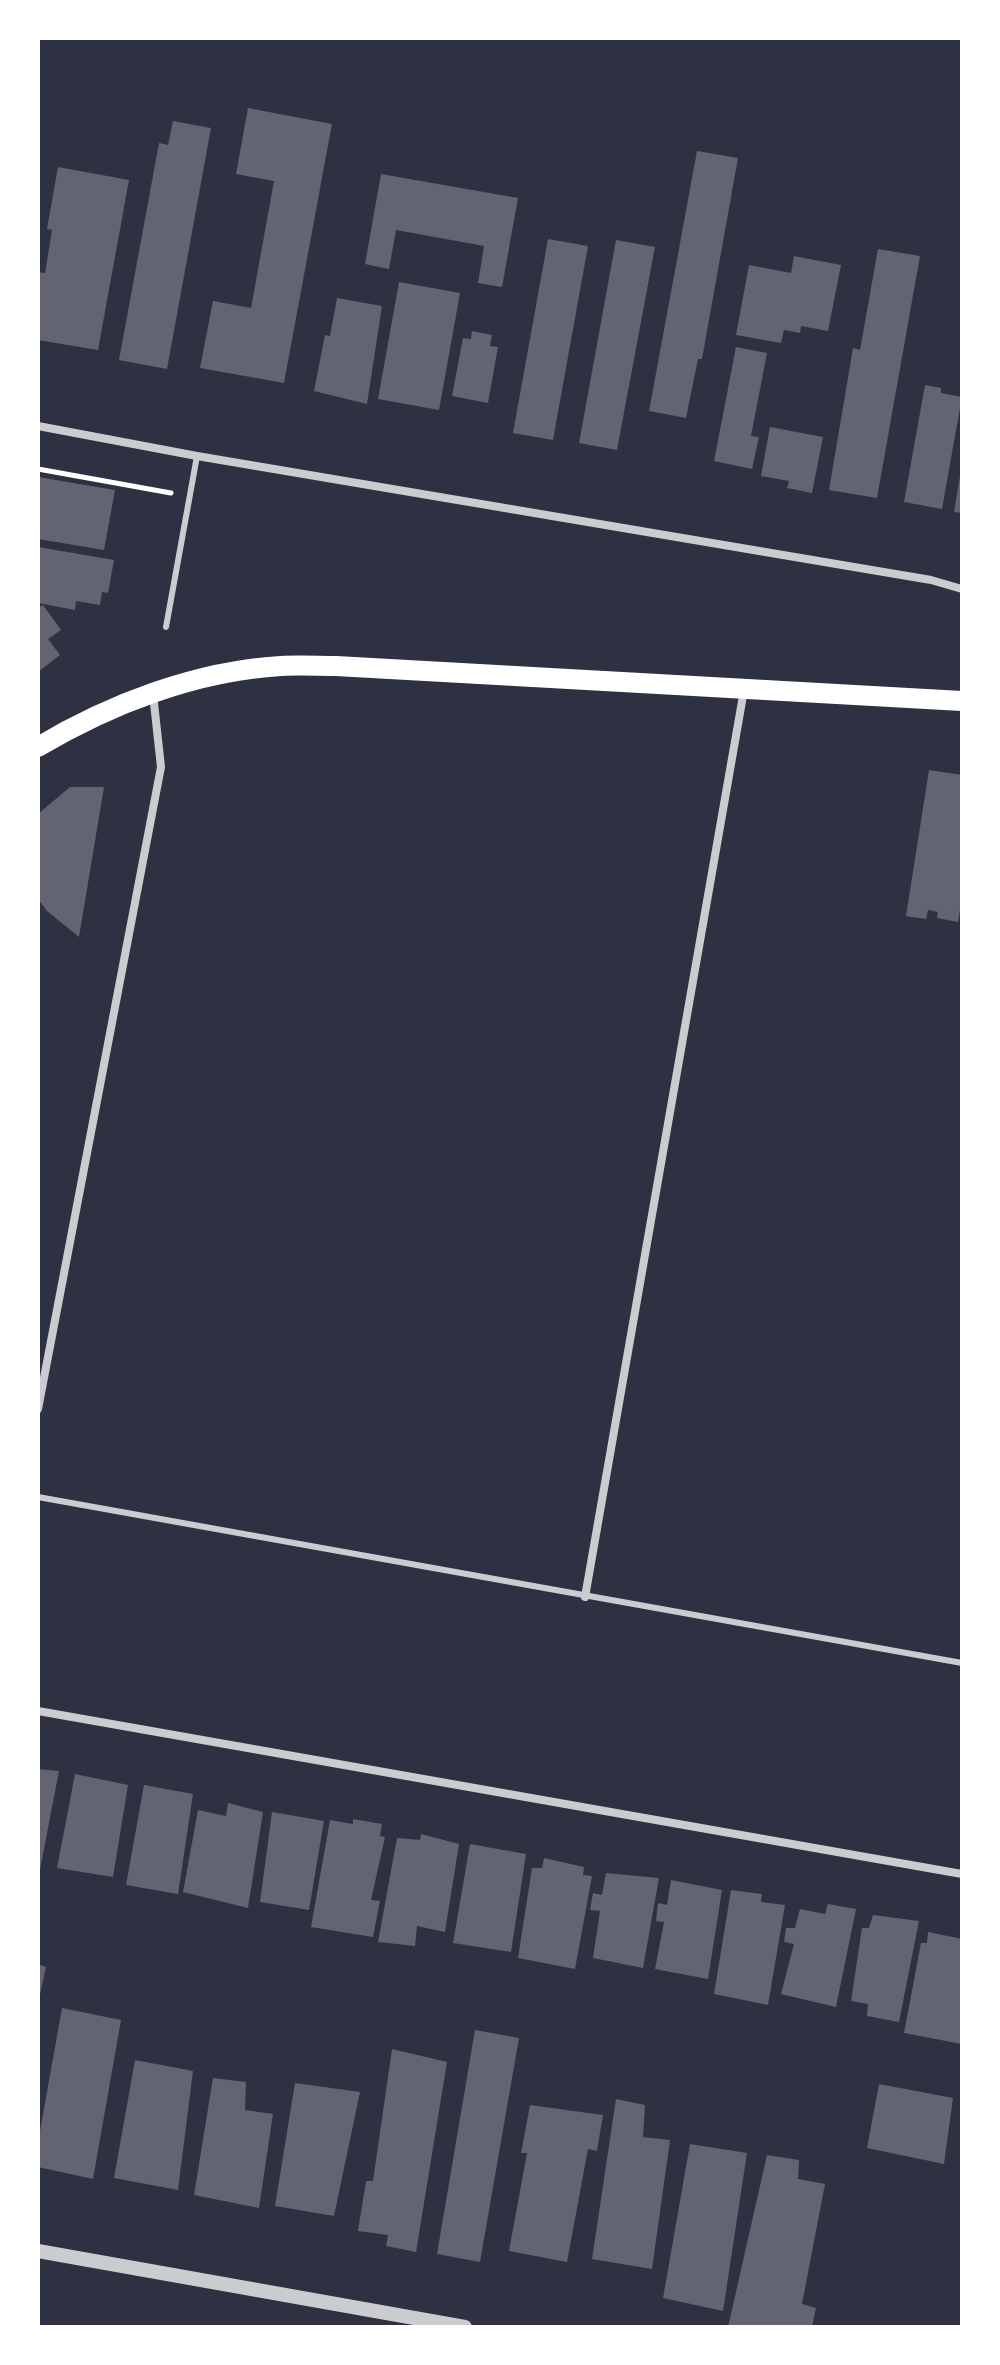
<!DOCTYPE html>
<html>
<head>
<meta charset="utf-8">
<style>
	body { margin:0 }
	#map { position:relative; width:1000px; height:2365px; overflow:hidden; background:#2d3142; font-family:Raleway,sans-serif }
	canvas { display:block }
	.frame { position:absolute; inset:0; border:40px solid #fff; pointer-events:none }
</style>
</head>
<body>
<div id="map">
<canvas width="1000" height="2365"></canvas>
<div class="frame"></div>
</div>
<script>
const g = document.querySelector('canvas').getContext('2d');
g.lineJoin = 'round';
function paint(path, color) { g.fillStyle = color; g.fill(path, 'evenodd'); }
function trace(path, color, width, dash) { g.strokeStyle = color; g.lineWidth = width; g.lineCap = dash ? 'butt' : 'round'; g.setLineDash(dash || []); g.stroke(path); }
const building = new Path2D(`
	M248,108L332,124L284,383L200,368L213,301L251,308L274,181L236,174Z
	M173,121L211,128L167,369L119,360L159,143L168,145Z
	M697,151L738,158L702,359H698L686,418L649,411Z
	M58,167L129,180L98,350L38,340V272L45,273L52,230L47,229Z
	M381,174L518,198L502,287L478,283L484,246L396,230L389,269L365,264Z
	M548,239L588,246L553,440L513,433Z
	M616,240L655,247L617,450L579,443Z
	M878,249L920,256L877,498L829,490L853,348L860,350Z
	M794,256L841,265L828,331L801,326L800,333L784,330L781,343L736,335L749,265L791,273Z
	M399,282L460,293L439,410L378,399Z
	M337,298L382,306L367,404L314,391L325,335L330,336Z
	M472,331L492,335L490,346L498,347L488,403L452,396L463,338L471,339Z
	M736,347L767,353L751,436L759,437L752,469L714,461Z
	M925,385L941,388V393L962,397L942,509L904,502Z
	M770,427L823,437L812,493L787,488L789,481L761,476Z
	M960,476H962V513L954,512Z
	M38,477L115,490L104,550L38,539Z
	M38,547L114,560L108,593L102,592L100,605L76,601L75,610L38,603Z
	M43,605L61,630L48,639L60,655L38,672V608Z
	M929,770L962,775V898L958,922L937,918L938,912L928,910L926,919L906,916Z
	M70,787H104L79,937L47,911L38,899V814Z
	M38,1769L59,1771L39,1875H38Z
	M75,1774L128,1785L113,1877L57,1868Z
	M144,1785L193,1794L178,1894L126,1885Z
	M228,1803L263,1812L248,1908L183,1892L198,1810L226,1816Z
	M272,1812L324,1821L309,1910L260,1902Z
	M353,1819L382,1824L380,1836L385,1837L371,1900L380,1901L373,1937L311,1927L330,1820L353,1824Z
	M421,1834L459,1844L445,1932L417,1926L415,1946L378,1942L397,1838L420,1840Z
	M470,1844L526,1854L511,1952L453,1943Z
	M544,1858L584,1867L583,1875L592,1876L575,1969L518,1958L532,1868H542Z
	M606,1873L659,1878L643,1968L593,1958L600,1911L590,1910L593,1893L602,1895Z
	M671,1880L722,1890L708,1979L655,1969L664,1922L656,1921L658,1903L667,1905Z
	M731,1890L762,1894L761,1902L785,1905L768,2005L714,1994Z
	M828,1904L856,1909L836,2007L781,1994L794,1944L784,1942L786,1928H795L800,1909L825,1914Z
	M873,1915L919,1921L899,2022L867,2016L868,2004L851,2001L862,1928H869Z
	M928,1932L962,1939V2044L904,2033L921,1943H927Z
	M38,1964L46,1967L39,1999H38Z
	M62,2008L121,2020L93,2179L38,2167V2142Z
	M475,2030L519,2038L480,2262L437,2254Z
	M392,2049L447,2062L416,2252L386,2246L388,2235L358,2231L366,2181H373Z
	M135,2060L193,2071L178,2190L114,2178Z
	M213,2078L246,2082L245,2110L273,2114L259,2208L194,2195Z
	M295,2083L360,2092L334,2216L275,2206Z
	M879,2084L953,2098L944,2164L867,2148Z
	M616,2099L645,2105L643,2137L670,2140L652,2269L592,2259Z
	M530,2105L603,2115L597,2151L588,2149L567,2262L509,2251L527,2153H521Z
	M690,2144L747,2153L723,2311L663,2298Z
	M767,2155L799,2160L798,2179L825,2184L802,2304L816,2308L812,2327H728Z`);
const path = new Path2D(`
	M38,469L171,493`);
const service = new Path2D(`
	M166,627L197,456
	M38,1497L962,1663`);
const minor = new Path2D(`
	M38,426L197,456L931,580L962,589
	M38,1409L161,767L153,694
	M585,1597L744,690
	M38,1711L962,1874`);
const tertiary = new Path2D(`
	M38,2251L465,2327`);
const primary = new Path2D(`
	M38,747C110,704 196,671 281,666C299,665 318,666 336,666L962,701`);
paint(building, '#626471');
trace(path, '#fff', 5);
trace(service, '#caccd0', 6);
trace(minor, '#caccd0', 8);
trace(tertiary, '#caccd0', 14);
trace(primary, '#fff', 20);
</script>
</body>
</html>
